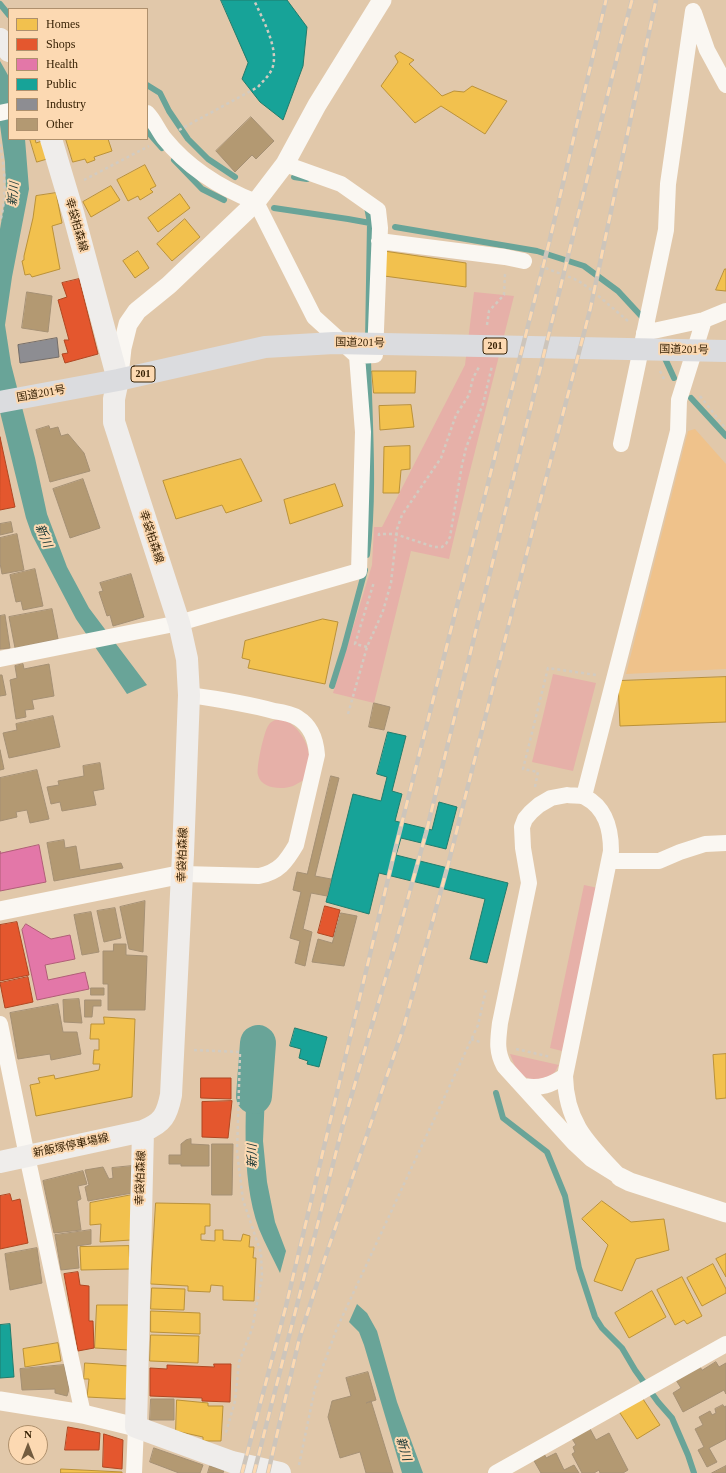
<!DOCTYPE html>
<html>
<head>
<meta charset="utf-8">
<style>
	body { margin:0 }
	#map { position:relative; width:726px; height:1473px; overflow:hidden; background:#e1c8aa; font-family:"Times New Roman",serif }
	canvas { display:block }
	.legend { position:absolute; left:8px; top:8px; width:140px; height:132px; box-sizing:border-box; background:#fcd9b2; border:1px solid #ae906d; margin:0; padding:5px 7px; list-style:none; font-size:12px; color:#382205 }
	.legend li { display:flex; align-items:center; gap:8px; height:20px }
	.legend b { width:20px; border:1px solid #ae906d }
	.north { position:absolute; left:8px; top:1425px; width:40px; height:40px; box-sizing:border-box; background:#fcd9b2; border:1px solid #ae906d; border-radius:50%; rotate:0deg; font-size:11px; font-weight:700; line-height:16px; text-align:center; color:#382205 }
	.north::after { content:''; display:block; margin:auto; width:14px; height:18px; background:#735c3f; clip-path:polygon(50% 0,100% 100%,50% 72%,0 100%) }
</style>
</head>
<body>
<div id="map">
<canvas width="726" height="1473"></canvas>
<ul class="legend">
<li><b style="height:11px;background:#f2c14e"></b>Homes</li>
<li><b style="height:11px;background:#e4572e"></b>Shops</li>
<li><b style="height:11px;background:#e377a8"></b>Health</li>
<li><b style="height:11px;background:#17a398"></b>Public</li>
<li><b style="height:11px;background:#8d8d92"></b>Industry</li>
<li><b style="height:11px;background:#b39972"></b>Other</li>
</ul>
<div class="north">N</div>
</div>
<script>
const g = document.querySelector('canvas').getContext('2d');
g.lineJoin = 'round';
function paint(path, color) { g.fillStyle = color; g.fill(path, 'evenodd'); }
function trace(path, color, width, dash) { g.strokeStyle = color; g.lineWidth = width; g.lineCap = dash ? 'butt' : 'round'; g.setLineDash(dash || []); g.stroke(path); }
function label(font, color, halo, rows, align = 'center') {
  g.font = font + ' "Times New Roman","Noto Sans JP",serif'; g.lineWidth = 4; g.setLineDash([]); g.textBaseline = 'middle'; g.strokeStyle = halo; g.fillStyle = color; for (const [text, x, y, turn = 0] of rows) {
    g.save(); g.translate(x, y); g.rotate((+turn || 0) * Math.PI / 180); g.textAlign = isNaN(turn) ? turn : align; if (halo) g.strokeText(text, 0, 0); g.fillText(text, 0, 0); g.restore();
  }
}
const built = new Path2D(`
	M695,429L726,464V669L626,674L688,431Z`);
const green = new Path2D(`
	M474,292L514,296L468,479L449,559L411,551L374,703L333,693L372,565L374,527H382L465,365Z
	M553,674L596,683L573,771L532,762Z
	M278,719C293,719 308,740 309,755C310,762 305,772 304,780C300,782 297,784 293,786C282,790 261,789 258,775C256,767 264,732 268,726C270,722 274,720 278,719Z
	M584,885L598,888L562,1051L550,1048Z
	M510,1054L559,1065C557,1067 556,1071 554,1073C545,1080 529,1082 521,1074C515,1069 513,1061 510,1054Z`);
const water = new Path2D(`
	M0,61L9,77V139H25L29,189L12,277L5,325L11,364L35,458L47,514L67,567L89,608L147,685L127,694L76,619L32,535L26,518L0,412V229L6,193L5,162L0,125Z
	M248,1046L267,1047L263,1141L267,1182L275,1222L286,1251L280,1273C273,1258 265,1244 259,1229C239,1174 247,1104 248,1046Z
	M357,1304L367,1313L377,1331L397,1402L423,1473H402L364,1345L359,1332L349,1322Z`);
const homes = new Path2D(`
	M400,52L414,60L409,64L442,96L454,91L464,92L472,86L507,101L485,134L441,106L415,123L381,86L398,62L395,56Z
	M30,139H35L36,143L42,141L47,159L37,162Z
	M66,139H108L112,151L94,157L95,160L87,163L85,159L73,162Z
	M145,165L156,186L150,189L153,192L140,200L138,196L128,201L117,180Z
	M111,186L120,200L91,217L83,202Z
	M56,193L62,223L52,226L60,269L32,277L30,274L25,275L22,261L24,260V256L33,218L36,196Z
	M180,194L190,208L158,232L148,218Z
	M185,219L200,237L172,261L157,244Z
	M138,251L149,268L135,278L123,261Z
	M384,251L466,263V287L384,276Z
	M725,269H726V291L716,290Z
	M372,371H416L415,393H374Z
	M411,405L414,427L380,430L379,406Z
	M410,446V469L401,470L399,493H383L384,447Z
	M241,459L262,501L226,513L222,505L176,519L163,481Z
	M335,484L343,506L290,524L284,500Z
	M323,619L338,622L325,684L248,668L250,660L242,658L245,641Z
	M726,677V722L620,726L618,681Z
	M104,1017L135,1019L132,1097L36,1116L30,1085L40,1083L38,1078L54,1075L55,1079L99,1070L100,1064H93L94,1050H99V1039H90L91,1024H104Z
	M726,1054V1098L716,1099L713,1055Z
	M132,1195L131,1240L100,1242L101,1224L90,1225V1203Z
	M602,1201L631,1222L664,1219L669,1250L636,1259L622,1291L594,1281L608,1245L582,1219Z
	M156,1203L210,1204V1226H205V1234H201V1240L215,1241V1230H223V1240L241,1241L243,1234L250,1236L249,1247H254L253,1258H256L254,1301L223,1300V1286L211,1285L210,1292L188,1291V1286L151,1284Z
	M129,1246L130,1269L81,1270L80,1247Z
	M726,1254V1277L716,1259Z
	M713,1264L726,1289V1293L702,1306L687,1278Z
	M682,1277L702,1316L687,1324L684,1320L675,1325L657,1290Z
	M152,1288L185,1289L184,1310L151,1309Z
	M652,1291L666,1317L629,1338L615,1313Z
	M97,1305H130L129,1350L95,1348Z
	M151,1311L200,1313V1334L151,1332Z
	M151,1335L199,1336L198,1363L150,1361Z
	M58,1343L61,1361L25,1367L23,1349Z
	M85,1363L129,1366L126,1399L87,1397L89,1379H84Z
	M641,1396L660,1425L637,1439L618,1410Z
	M177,1400L208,1403V1406H223L221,1441H203V1437L176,1431Z
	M61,1469L122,1472V1473H61Z`);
const shops = new Path2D(`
	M79,279L98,354L65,363L62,354L68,353L64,340H69L58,300L67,297L62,283Z
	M0,437L15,507L0,510Z
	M325,906L340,910L333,937L318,933Z
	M17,922L29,975L0,981V925Z
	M28,977L33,1002L5,1008L0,983Z
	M201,1078H231V1099L201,1098Z
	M232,1101L228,1138L202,1137V1102Z
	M10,1194L12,1201L20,1199L28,1243L0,1249V1196Z
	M78,1272L80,1285L89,1286V1321H93L94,1348L78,1351L64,1274Z
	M214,1364H231L230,1402L202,1401V1398L150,1396V1368L167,1369V1365L214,1367Z
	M68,1427L100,1433L99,1450H65Z
	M104,1434L123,1440L122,1469L103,1467Z`);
const health = new Path2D(`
	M39,845L46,882L0,891V851V853Z
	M26,924L51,939L70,935L75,959L45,965L48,980L85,972L89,989L37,1000L22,930Z`);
const public = new Path2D(`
	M221,0H287L307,27L303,66L283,120L260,102L242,79L248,63Z
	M388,732L406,736L392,791L402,794L395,821L432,830L439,802L457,807L446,849L401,838L396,855L508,883L487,963L470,959L485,899L379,873L369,914L326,902L353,794L381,801L387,777L377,774Z
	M295,1028L327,1037L319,1067L307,1064L308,1061L299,1058L301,1049L290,1046Z
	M10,1324L14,1377L0,1378V1325Z`);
const industry = new Path2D(`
	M57,338L59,357L20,363L18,345Z`);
const stream = new Path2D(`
	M0,4L9,15
	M147,85L160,93L169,111L188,139L208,159L235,177
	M147,131L162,148
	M174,160L202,189L224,200
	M294,177L307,179
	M367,207L370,223L368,341
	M274,208L348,219L370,223
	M395,227L537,251L584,266L618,291L643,318
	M663,354L674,378
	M691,398L726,436
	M367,555C375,489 369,422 368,356
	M332,686L344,648L365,570
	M496,1093L503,1118L547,1152L565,1196L579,1268L595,1317L602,1328L622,1348L635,1370L658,1402L672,1418L688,1455L694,1473`);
const river = new Path2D(`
	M254,1096L258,1043`);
const building = new Path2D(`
	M251,117L274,141L256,159L252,155L235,172L216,151Z
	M27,292L52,296L48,332L22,328Z
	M49,426L50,429L58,427L61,436L68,434L84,453L90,471L50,482L36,430Z
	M83,479L100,528L70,538L53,489Z
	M11,522L13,532L0,535V524Z
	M17,534L24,570L2,574L0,563V538Z
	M35,569L43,606L23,610L21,601L16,602L10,575Z
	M131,574L144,617L113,626L110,615L107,616L99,592L103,591L100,583Z
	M52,609L58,639L15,648L9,617Z
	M5,615L10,648L0,649V616Z
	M23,664L24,669L49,664L54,696L32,700L34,709L25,710L26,717L16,719L10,680L17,678L15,666Z
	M0,675H2L6,695L0,696Z
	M374,703L390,707L384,730L369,727Z
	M53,716L60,747L9,758L3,733L17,730L16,724Z
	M0,750L4,769L0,770Z
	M100,763L104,789L93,791L96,805L62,811L60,802L51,804L47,787L59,785L58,781L84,776L83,766Z
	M37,770L49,819L30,823L27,810L16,812L17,817L0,821V778Z
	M331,776L339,778L315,876L331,879L327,896L311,893L303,929L312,932L305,966L295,963L300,941L290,938L301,892L293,890L297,872L307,874Z
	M64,840L65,848L76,846L80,870L121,863L123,868L54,881L47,843Z
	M145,901L143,952L129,949L120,907Z
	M115,908L121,938L104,942L97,911Z
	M91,912L99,952L82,955L74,915Z
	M341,913L357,916L344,966L312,962L318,939L332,943Z
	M114,944H126V955L147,956L145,1010H108V984H103V951H113Z
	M91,988H104V995H91Z
	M79,999L82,1023L64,1022L63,1000Z
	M85,1000H101V1006H93L92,1017H85Z
	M58,1004L63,1032H77L81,1054L51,1060L50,1054L18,1059L10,1013Z
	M191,1139V1144L209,1145V1166H181V1164H169V1155H181V1144L186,1140Z
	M212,1144H233L232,1195H212Z
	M132,1166V1193L88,1201L85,1187L89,1185L85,1170L103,1167L109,1179L113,1178L112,1168Z
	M83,1171L87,1184L78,1186L81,1199L77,1201L81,1230L54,1233L43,1181Z
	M91,1230V1244L77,1246L79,1268L61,1270L55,1235Z
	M37,1248L42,1283L10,1290L5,1254Z
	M716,1362L719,1367L726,1363V1394L724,1390L683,1412L673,1393L681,1388L676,1380L700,1367L702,1370Z
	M64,1365L69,1389L67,1396L55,1393V1389L22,1390L20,1369Z
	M368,1372L376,1400L366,1403L371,1401L393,1473H366L360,1452L340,1458L328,1417L332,1401L351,1396L346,1378Z
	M151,1399H174V1420H150Z
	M723,1405L724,1407L726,1406V1439L709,1448L717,1462L707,1467L698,1450L704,1447L695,1429L703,1425L699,1417L710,1411L712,1415L716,1413L715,1409Z
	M589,1427L596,1440L609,1433L628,1470L623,1473H600L599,1470L594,1473H582L572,1454L575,1452L573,1447L576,1445L571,1437Z
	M154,1448L203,1465L200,1473H179L150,1462Z
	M544,1453L546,1458L556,1453L564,1470L574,1465L579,1473H541L533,1459Z
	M210,1466L224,1470L223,1473H208Z
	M726,1466V1473H712Z`);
const path = new Path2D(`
	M179,130L258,87C263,81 269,76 272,69C280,50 262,18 254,0
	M0,144C5,169 7,197 0,222
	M84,180L149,146
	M540,266L577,280L589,288L628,321
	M487,325L489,311L504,295L505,274
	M660,371L665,381
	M700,396L726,429
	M379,536V534H395L434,547H442L446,544L450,537L462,465L466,448L483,404L492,366
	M367,647L355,644L374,582
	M348,714L367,647L383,611L391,583L397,529L402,515L441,458L456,415L469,395L473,378L479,367
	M535,787L538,772L523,769L548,668L596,675
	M471,1039L480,1042
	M516,1049L551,1057
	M194,1050L240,1052L237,1152L243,1200L261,1253L262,1277L252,1329L239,1362L235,1401L225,1436
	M299,1465L315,1388L337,1328L478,1025L486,990`);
const minor = new Path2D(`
	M694,13L707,50L726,85
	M0,113L9,111
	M285,164L341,184L378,210L380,228L375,355L357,356
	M379,241L505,257L524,261
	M644,333L704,320L726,311
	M621,444L666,230L668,184L693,11
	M0,659L179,623L359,571L363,432L357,356L314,317L256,202C220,188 189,169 164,138C158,130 154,120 147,113
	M567,795C572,796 581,795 585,797C606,808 611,829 611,851L565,1076C566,1124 589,1144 620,1177L591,1159L575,1144L504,1066C496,1051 498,1040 500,1023L529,883L523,848L522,827L525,819L531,812L539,805L551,798Z
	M584,796L678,431L679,400L704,320
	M609,861H659L680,852L705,844L726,843
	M183,874L259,876C279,872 286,862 296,845L317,755C316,741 311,726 298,718C292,714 281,712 274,711C245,703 218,699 189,695
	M0,1024L27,1156L83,1414
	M524,1086C540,1089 551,1085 565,1076
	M134,1473L136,1427
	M496,1473L726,1344`);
const tertiary = new Path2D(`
	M119,376L122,348L128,324L137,311L169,285L256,202L285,164L317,105L382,0
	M0,911L183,874
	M620,1177L630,1182L726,1213
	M0,1401L83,1414L136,1427`);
const secondary = new Path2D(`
	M0,39L9,51
	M143,1131L136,1427L232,1462L280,1473
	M0,1162L143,1131C163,1123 167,1115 171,1095L183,854L189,695L187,659L179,623L114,422V399L118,380L74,216L51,139`);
const trunk = new Path2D(`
	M0,402L118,380L265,347L334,343L726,351`);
const rail = new Path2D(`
	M242,1473L286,1306L394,854L550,239L606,0
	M254,1473L343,1125L390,963L426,833L621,41L632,0
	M268,1473L299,1340L325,1258L404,1026L448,865L536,517L590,310L656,0`);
const shields = [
	[495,346,24],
	[143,374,24]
];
const shieldNames = [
	["201",495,346],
	["201",143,374]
];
const streetNames = [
	["幸袋柏森線",76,225,74],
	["国道201号",360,343,1],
	["国道201号",684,350,1],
	["国道201号",41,394,-10],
	["幸袋柏森線",151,537,72],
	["幸袋柏森線",183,855,-88],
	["新飯塚停車場線",71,1146,-12],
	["幸袋柏森線",141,1178,-88]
];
const waterNames = [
	["新川",14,194,-85],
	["新川",43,536,67],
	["新川",253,1156,-90],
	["新川",403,1449,73]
];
paint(built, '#efc28b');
paint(green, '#e6b0a8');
paint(water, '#69a498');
paint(homes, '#f2c14e');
trace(homes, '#ba9138', 1);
paint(shops, '#e4572e');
trace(shops, '#b04722', 1);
paint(health, '#e377a8');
trace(health, '#b05e77', 1);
paint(public, '#17a398');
trace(public, '#217c6c', 1);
paint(industry, '#8d8d92');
trace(industry, '#746d68', 1);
trace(stream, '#69a498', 6);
trace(river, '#69a498', 36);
paint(building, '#b39972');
trace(building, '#a59074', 1);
trace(path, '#d2cbc1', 2.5, [3, 3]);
trace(minor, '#faf7f2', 16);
trace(tertiary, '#faf7f2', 19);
trace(secondary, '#efedeb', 22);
trace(trunk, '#dbdcdf', 22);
trace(rail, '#cdc5bb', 4.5);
trace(rail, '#fcd9b2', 3, [9]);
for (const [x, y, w] of shields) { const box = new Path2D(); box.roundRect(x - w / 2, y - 8, w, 16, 3); g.fillStyle = '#fcd9b2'; g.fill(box); trace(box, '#382205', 1); }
label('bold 10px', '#382205', null, shieldNames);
label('11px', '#382205', '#fcd9b2', streetNames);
label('italic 12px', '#1a3735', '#fcd9b2', waterNames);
</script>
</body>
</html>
